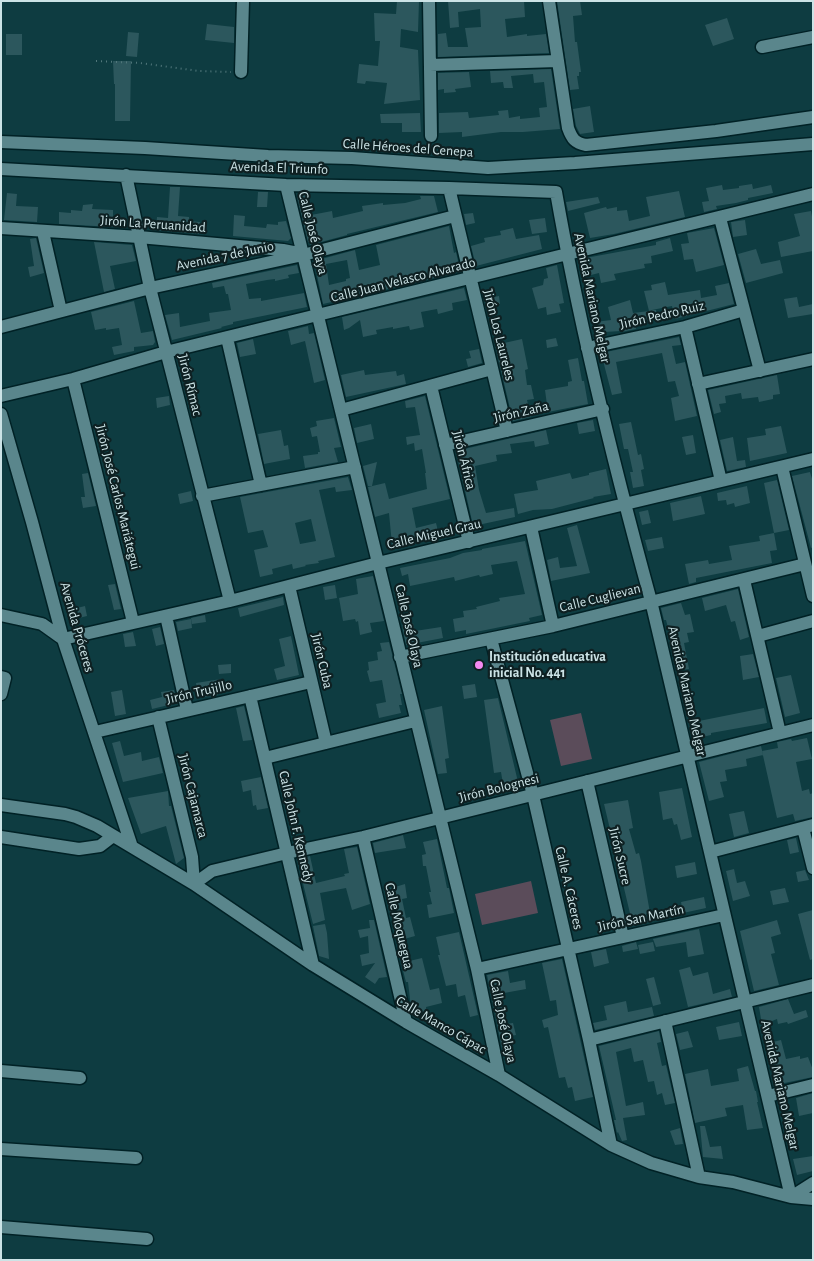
<!DOCTYPE html>
<html>
<head>
<meta charset="utf-8">
<style>
	body { margin:0 }
	#map { position:relative; width:814px; height:1261px; overflow:hidden; background:#0e3c41; font-family:"Alegreya Sans",sans-serif }
	canvas { display:block }
	.frame { position:absolute; inset:0; border:2px solid #cce3e6; pointer-events:none }
</style>
</head>
<body>
<div id="map">
<canvas width="814" height="1261"></canvas>
<div class="frame"></div>
</div>
<script>
const g = document.querySelector('canvas').getContext('2d');
g.lineJoin = 'round';
function paint(path, color) { g.fillStyle = color; g.fill(path, 'evenodd'); }
function trace(path, color, width, dash) { g.strokeStyle = color; g.lineWidth = width; g.lineCap = dash ? 'butt' : 'round'; g.setLineDash(dash || []); g.stroke(path); }
function label(font, color, halo, rows, align = 'center') {
  g.font = font + ' "Alegreya Sans",sans-serif'; g.lineWidth = 4.5; g.setLineDash([]); g.textBaseline = 'middle'; g.strokeStyle = halo; g.fillStyle = color; for (const [text, x, y, turn = 0] of rows) {
    g.save(); g.translate(x, y); g.rotate((+turn || 0) * Math.PI / 180); g.textAlign = isNaN(turn) ? turn : align; if (halo) g.strokeText(text, 0, 0); g.fillText(text, 0, 0); g.restore();
  }
}
const green = new Path2D(`
	M581,713L592,759L561,766L550,720Z
	M531,881L538,913L482,925L475,894Z`);
const building = new Path2D(`
	M397,1H419L418,32L401,29L400,47L418,50L420,100L384,104L387,83L366,81L365,84L357,83L359,64L378,66L380,41H375L374,13L396,14Z
	M448,1H524L525,17L505,19L507,37L527,34V36L546,34L549,53L438,57V34L446,33L448,47H468L465,28L481,27L480,9L458,12L459,27L450,28Z
	M557,1H580L582,15L573,16L575,42H577L581,72H579V76H577L579,89L570,90Z
	M727,18L734,39L713,46L705,25Z
	M207,24L234,27V43L205,40Z
	M128,32L139,33L137,57L126,56Z
	M6,34H22V55H6Z
	M113,61H131L130,121H115V84H114Z
	M551,69L560,129L523,132H501L462,137V132L439,133V113L468,112L469,118L499,115L498,111L508,110L509,118L520,116V119L540,117L539,108L547,107L544,82L534,83L533,74L511,76L513,88H504L503,82L491,83L490,71Z
	M469,72L471,87L455,89L456,92L444,93V89L438,90V73Z
	M590,106L594,132L580,134L576,126L573,109Z
	M420,113L421,132H402V123H381L380,114Z
	M752,184L753,189L771,185L773,193L748,198V200L736,203L716,206L717,209L704,212L702,202L709,201L706,188L722,185L723,190L739,188V186Z
	M170,187H180L178,216L189,217V221L200,222L199,234L156,230L157,217L168,218Z
	M679,191L685,217L614,234L590,238L584,213L606,207L607,209L617,207V211L627,210L629,221L650,216L646,197Z
	M258,192H268L267,207H257Z
	M7,193L17,194L16,206L38,207L37,222L4,220Z
	M306,194L311,215L332,211L333,218L363,211L362,206L383,203V205L405,203L421,199L420,196H434L438,212L347,234V235L310,245V242H308L297,197Z
	M598,197L600,203L568,211L566,202Z
	M93,204L92,209L113,210V227L59,224V212L71,213V210L82,211L83,205Z
	M811,211L813,222V251L781,257L778,242L800,236L794,214Z
	M473,213L475,223L466,225L464,214Z
	M234,215L245,216L244,226L266,228L267,224L278,225V222L286,221L291,238L288,241L233,236Z
	M545,218L547,232L532,234L529,220Z
	M745,220L747,235L733,237L731,222Z
	M449,226L454,253L456,252L460,270L427,280L323,304L314,261L355,250L359,270L380,265L376,245ZM347,260L350,278L346,279V281L329,285L326,264Z
	M513,228L516,239L539,235L542,249L476,266L471,246L485,242L484,238L501,235L500,231Z
	M714,228L724,265L696,272L693,259L684,260L681,244L689,243L687,233Z
	M36,238L44,273L30,277L28,267L34,266L30,239Z
	M670,238L673,251L651,256L652,263L644,264L645,268L614,274L616,280L601,283L599,273L583,277L580,259L656,245V242Z
	M94,242L132,245L136,261L110,266L115,289L104,292Z
	M756,249L761,264L780,260L783,273L746,283L738,254Z
	M297,265L299,273L288,275L289,278L275,281V279L267,280L246,284L249,299L261,298V301L304,293L307,307L233,322V324L221,327L222,328L172,340L165,315L179,313L180,327L210,321L209,313L231,310L228,294H226L224,286L213,288L212,283Z
	M557,265L564,303L559,304L561,312L547,315L546,307L538,309L532,288L543,285L544,279L548,278L546,268Z
	M665,282L668,295L700,290L701,298L717,295L715,286L729,283L734,304L675,319L672,306L652,310H656L658,319L635,323L636,329L621,332V331L605,332L606,336L598,337L595,322L611,320L608,307L630,300L633,313L649,311L644,291L652,290L651,285Z
	M464,288L467,300L452,303L453,310L438,314L437,309L421,312L424,327L410,330L409,326L393,329V327L376,330L377,334L363,337L360,320L349,328L344,330L342,317Z
	M499,296L500,304L486,307L484,299Z
	M797,297L799,307L813,304V314L788,318L784,299Z
	M134,301L141,333L153,331L155,342L153,345L134,347V351L114,355L112,347L122,345L119,328L106,330V328L95,330L91,312Z
	M308,326L309,334L314,333L325,380L314,383L305,341L291,345L288,331Z
	M679,337L681,345L672,346L676,364L685,362L697,416L675,421L671,398L679,396L675,381L668,382L662,353L616,362L622,393L612,395L601,353Z
	M556,338L558,346L547,348L546,340Z
	M253,339L256,354L240,357L237,343Z
	M522,339L528,369L525,370L527,385H531L534,399L527,400L531,417L513,421L495,345Z
	M479,349L482,363L468,367L466,359L471,358L469,351Z
	M578,358L582,381H584L588,404L548,412L545,390L568,386V382L572,381L568,360Z
	M364,370L365,375L396,371L397,376L404,374L406,384L346,397L341,375Z
	M777,375L780,394L773,395V399L759,402L758,397L742,399L741,393L725,396L726,403L719,404L721,412L714,414L708,390Z
	M169,396L170,405L157,408L156,398Z
	M425,396L450,499L412,508L416,528L436,523L439,535L392,545L389,513L375,517L368,487L385,483L389,499L427,489L425,473H426L422,449L415,451L414,443L407,445L406,437L420,435L415,407L406,408L405,401Z
	M334,418L341,447L334,448L338,462L305,468L303,456L318,454V452H320L317,436L312,437L310,428L317,426L316,421Z
	M593,420L595,431L579,434L577,423Z
	M631,422L638,455L641,454L644,469L641,470L644,486L633,488L630,472H633L628,449H624L619,424Z
	M371,424L374,439L357,443L354,428Z
	M781,426L787,453L750,461L747,438L766,435L765,429Z
	M281,430L284,446L288,445L290,459L264,464L258,434Z
	M546,430L549,444L535,447L534,441L510,444L512,453L496,455L497,461L475,466L479,490L486,513L514,508L515,517L478,525L477,520L472,521L456,451Z
	M693,435L696,453L686,455L682,437Z
	M733,437L737,461L745,460L746,467L727,471L720,440Z
	M377,462L372,486H368L363,466Z
	M606,469L611,494L593,497L594,498L552,509L533,510L518,514L514,494L538,490L536,481L570,473L572,479L589,475V473Z
	M810,472L813,482V547L811,548L792,476Z
	M88,473L96,506L83,508L81,497H85L82,474Z
	M348,477L352,490L336,492L335,487L319,490L335,557L318,561L319,563L305,565L306,566L293,569L292,564L272,569L273,574L260,577L254,550L268,547L263,530L248,533L240,497ZM311,519L316,541L300,544L295,523Z
	M777,480L789,530L774,533L777,550L770,551L772,563L696,578V582L689,584L685,564L708,560L709,564L732,560L729,546L760,541L759,536L774,533L764,483Z
	M747,486L750,503L735,507L734,503L727,505L726,500L718,501L717,493Z
	M191,491L193,501L180,504L178,494Z
	M701,496L705,514L673,521L670,503Z
	M648,510L651,523L642,525L639,512Z
	M577,525L590,573L551,581L547,560L558,557L560,568L577,566L567,528Z
	M662,537L664,548L648,551L645,540Z
	M525,541L542,615L529,618L530,621L466,634V630L455,632L453,619L464,617L463,611L477,609L476,607L500,601L499,598L525,594L517,561L491,565L493,574L480,577L479,575L455,581L454,577L410,586L408,574L402,576L400,568L450,558L463,553L482,550V549Z
	M373,576L384,621L370,623L372,632L360,635L358,621L356,622L355,619L343,621L339,598L358,594L356,579Z
	M115,584L121,609L114,610L108,585Z
	M335,585L337,598L325,600L323,587Z
	M738,589L749,637L740,640L735,621L731,622L726,605L705,611L702,598Z
	M283,597L284,605L240,617L238,608Z
	M681,603L685,615L690,614L694,632L687,633L689,642L684,643L689,669L679,670L666,620H664L661,608Z
	M85,606L87,616L79,618L77,608Z
	M205,615L206,622L192,624L191,618Z
	M191,619L192,628L178,631L176,622Z
	M413,623L415,631L441,627L443,638L406,645L402,625Z
	M160,627L164,644L156,646L152,629Z
	M133,632L136,646L125,647L123,634Z
	M291,636L299,675L277,680L274,669L285,666L279,639Z
	M389,642L402,694H400L402,705H399L401,713L379,718L376,704L386,702L382,680L370,682L367,671L369,670L368,662L378,660L377,652L382,651L380,643Z
	M753,654L759,677L743,680L740,656Z
	M231,664V673L219,674L218,665Z
	M791,675L800,713L785,717L776,678Z
	M221,679L223,692L218,693V695L199,698L196,683Z
	M475,684L477,697L464,699L462,686Z
	M122,690L126,714L115,716L111,692Z
	M174,690L177,703L152,709L150,700L162,697L161,692Z
	M498,698L518,782L503,784L501,772L494,773L484,700Z
	M244,706L252,740L243,741L236,708Z
	M442,706L449,758L445,759L447,773L438,774L424,710Z
	M764,708L767,723L711,733V735L693,739L689,723Z
	M807,738L812,759L796,762L802,791L809,789L810,794L813,793V817L795,821L793,814L777,818L762,751L778,748L777,742L791,739L792,741Z
	M120,741L124,756L141,752L142,761L159,757L163,773L123,782L112,743Z
	M761,746L763,755L746,759L747,766L725,770L727,781L720,782L724,797L709,801L699,762Z
	M261,777L268,808L257,810L256,805L253,806L251,790L243,792L241,781Z
	M682,788L692,837L681,840L677,824L674,825L672,818L663,820L659,792Z
	M168,791L169,806H171L184,858L176,864L166,826L141,834L128,798Z
	M628,800L633,828L629,829L636,854L639,853L641,861L650,913L646,914L648,922L633,926L604,804Z
	M744,811L749,833L734,837L729,814Z
	M403,835L406,848L375,853L373,843Z
	M796,838L799,852L790,854L787,840Z
	M437,839L447,888H449L454,913L429,918L427,905L432,904L429,892H431L426,866H423L422,855L426,854L423,842Z
	M357,847L370,904L352,910L346,888L320,893L325,920L313,924L297,859L310,856L316,883L345,876L344,874L349,873L344,849Z
	M695,862L697,874L677,878L675,866Z
	M734,869L737,883L745,881L750,896L733,901L726,871Z
	M805,870L809,880L798,882L796,872Z
	M405,884L407,898L402,899L406,918L410,917L415,936L397,941L385,890Z
	M785,888L789,902L773,905L770,891Z
	M704,897L706,908L683,913L681,902Z
	M813,910V959L810,960L798,914Z
	M369,920H374L387,977L379,978L375,984L365,977L375,963L362,966L360,955L369,953L368,936L360,938L358,930L370,928Z
	M777,920L781,934L771,937L775,953L771,954L779,985L754,991L740,931Z
	M325,924L327,933L329,959L319,956L313,926Z
	M699,929L704,954L688,957L686,942L656,947L653,939Z
	M459,932L478,1015L470,1017L465,995L458,997L456,984L446,986L438,955H440L436,937Z
	M636,942L638,949L623,952L622,946Z
	M653,942L655,951L640,954L638,945Z
	M606,949L609,963L594,967L591,952Z
	M422,958L430,990L439,988L442,1003L426,1007L427,1013L411,1008L408,982H406L401,963Z
	M562,959L593,1097L575,1101L572,1087L568,1088L565,1077L559,1078L548,1027L544,1028L542,1020L558,1015L556,1000L550,1001L542,963Z
	M690,967L693,976L708,972L713,994L730,989L732,997L688,1007L679,970Z
	M508,971L510,983L525,980L526,989L504,993L506,998L501,999L505,1024L513,1023L516,1035L506,1037L509,1047L502,1048L487,975Z
	M654,977L661,1004L653,1006L646,979Z
	M788,999L794,1014L806,1010L808,1017L788,1024L787,1022L778,1024L777,1019L762,1025L759,1007Z
	M626,1001L628,1012L652,1007L654,1016L595,1030L593,1023L607,1020L604,1006Z
	M739,1022L742,1036L719,1040L716,1027Z
	M659,1031L661,1042L657,1043L662,1066L666,1065L675,1103L665,1105L662,1093L657,1095L654,1081L648,1082L643,1060L634,1062L631,1048L616,1052L626,1106L643,1102L645,1115L623,1118L627,1140L622,1141L618,1132L617,1133L614,1120H616L599,1046Z
	M688,1031L693,1047L680,1050L676,1034Z
	M781,1040L786,1059L800,1056V1059L808,1057L813,1070V1077L775,1085L765,1044Z
	M748,1066L755,1091H756L758,1102H757L763,1128L747,1130L743,1105L725,1108L727,1116L695,1123L685,1074L708,1069L711,1086L739,1081L737,1069Z
	M813,1093V1113L799,1116L796,1098Z
	M700,1126H705L710,1147L721,1146L723,1159L703,1157Z
	M680,1128L683,1144L675,1145L670,1131Z
	M813,1156V1171L797,1175L793,1159Z`);
const path = new Path2D(`
	M96,61L140,63L199,71L231,72`);
const minor = new Path2D(`
	M429,1L431,136
	M549,1L568,128C572,139 575,143 586,145L716,131L813,117
	M762,47L813,37
	M430,65L558,61
	M241,72L243,1
	M1,142L145,148L268,156L352,158L488,168L575,163L813,144
	M1,169L286,185L449,188L556,192C580,330 614,466 651,601L791,1197L813,1183
	M126,175L150,288L230,601
	M286,185L477,969L499,1075
	M449,188L507,431
	M720,218L760,371
	M1,228L139,237L283,250L298,253
	M43,232L61,311
	M1,327L150,288L303,255L455,216
	M685,327L721,481
	M227,338L261,485
	M587,348L685,327L744,310
	M73,379L133,622
	M698,384L813,359
	M431,386L469,542
	M1,396L73,379L166,352L813,194
	M341,410L492,369
	M1,414L32,522L63,639L132,847
	M445,445L603,409
	M782,467L813,596
	M202,496L355,467
	M531,527L553,626
	M744,580L780,733
	M289,586L326,743
	M1,615L42,624L63,639L230,601L378,563L813,459
	M166,616L187,710
	M758,636L813,621
	M491,639L533,795L589,1040L611,1145
	M400,657L553,626L805,564
	M1,677L5,678L1,694
	M250,696L313,965
	M158,717L192,857L194,884
	M95,732L311,682
	M265,758L415,721
	M587,781L623,937
	M1,805L65,814L76,817L97,826L194,884L313,965L406,1022L499,1075L611,1145L651,1163L699,1177L733,1182L791,1197L813,1199
	M803,828L813,868
	M1,837L79,849L100,846L113,836
	M363,837L406,1022
	M710,852L813,825
	M194,884L212,871L287,853L363,837L813,725
	M477,969L724,915
	M665,1021L699,1177
	M589,1040L813,985
	M1,1071L80,1078
	M768,1096L813,1085
	M1,1149L136,1158
	M1,1227L147,1239`);
const markers = [
	[479,665,5,"#f489f0"]
];
const streetNames = [
	["Calle Héroes del Cenepa",408,148,4],
	["Avenida El Triunfo",279,168,2],
	["Jirón La Peruanidad",153,224,4],
	["Calle José Olaya",313,233,76],
	["Avenida 7 de Junio",225,256,-12],
	["Calle Juan Velasco Alvarado",403,280,-14],
	["Avenida Mariano Melgar",592,298,78],
	["Jirón Pedro Ruiz",662,315,-13],
	["Jirón Los Laureles",499,335,76],
	["Jirón Rímac",190,385,76],
	["Jirón Zaña",521,412,-13],
	["Jirón África",464,460,76],
	["Jirón José Carlos Mariátegui",118,497,76],
	["Calle Miguel Grau",434,534,-13],
	["Calle Cuglievan",600,598,-14],
	["Calle José Olaya",409,626,77],
	["Avenida Próceres",77,627,74],
	["Jirón Cuba",322,661,77],
	["Avenida Mariano Melgar",687,691,77],
	["Jirón Trujillo",199,692,-13],
	["Jirón Bolognesi",499,788,-14],
	["Jirón Cajamarca",193,796,76],
	["Calle John F. Kennedy",296,827,77],
	["Jirón Sucre",620,856,77],
	["Calle A. Cáceres",569,888,77],
	["Jirón San Martín",641,918,-12],
	["Calle Moquegua",399,926,77],
	["Calle José Olaya",503,1021,78],
	["Calle Manco Cápac",441,1025,30],
	["Avenida Mariano Melgar",780,1085,77]
];
const poiNames = [
	["Institución educativa",489,657],
	["inicial No. 441",489,673]
];
paint(green, '#5b4c5a');
paint(building, '#2c575d');
trace(minor, '#002125', 15);
trace(path, '#52787c', 2, [1, 4]);
trace(minor, '#5a868c', 12);
for (const [x, y, r, color] of markers) { const dot = new Path2D(); dot.arc(x, y, r, 0, 2 * Math.PI); g.fillStyle = color; g.fill(dot); trace(dot, '#0e2022', 2); }
label('14px', '#cce3e6', '#0e2022', streetNames);
label('bold 14px', '#cce3e6', '#0e2022', poiNames, 'left');
</script>
</body>
</html>
